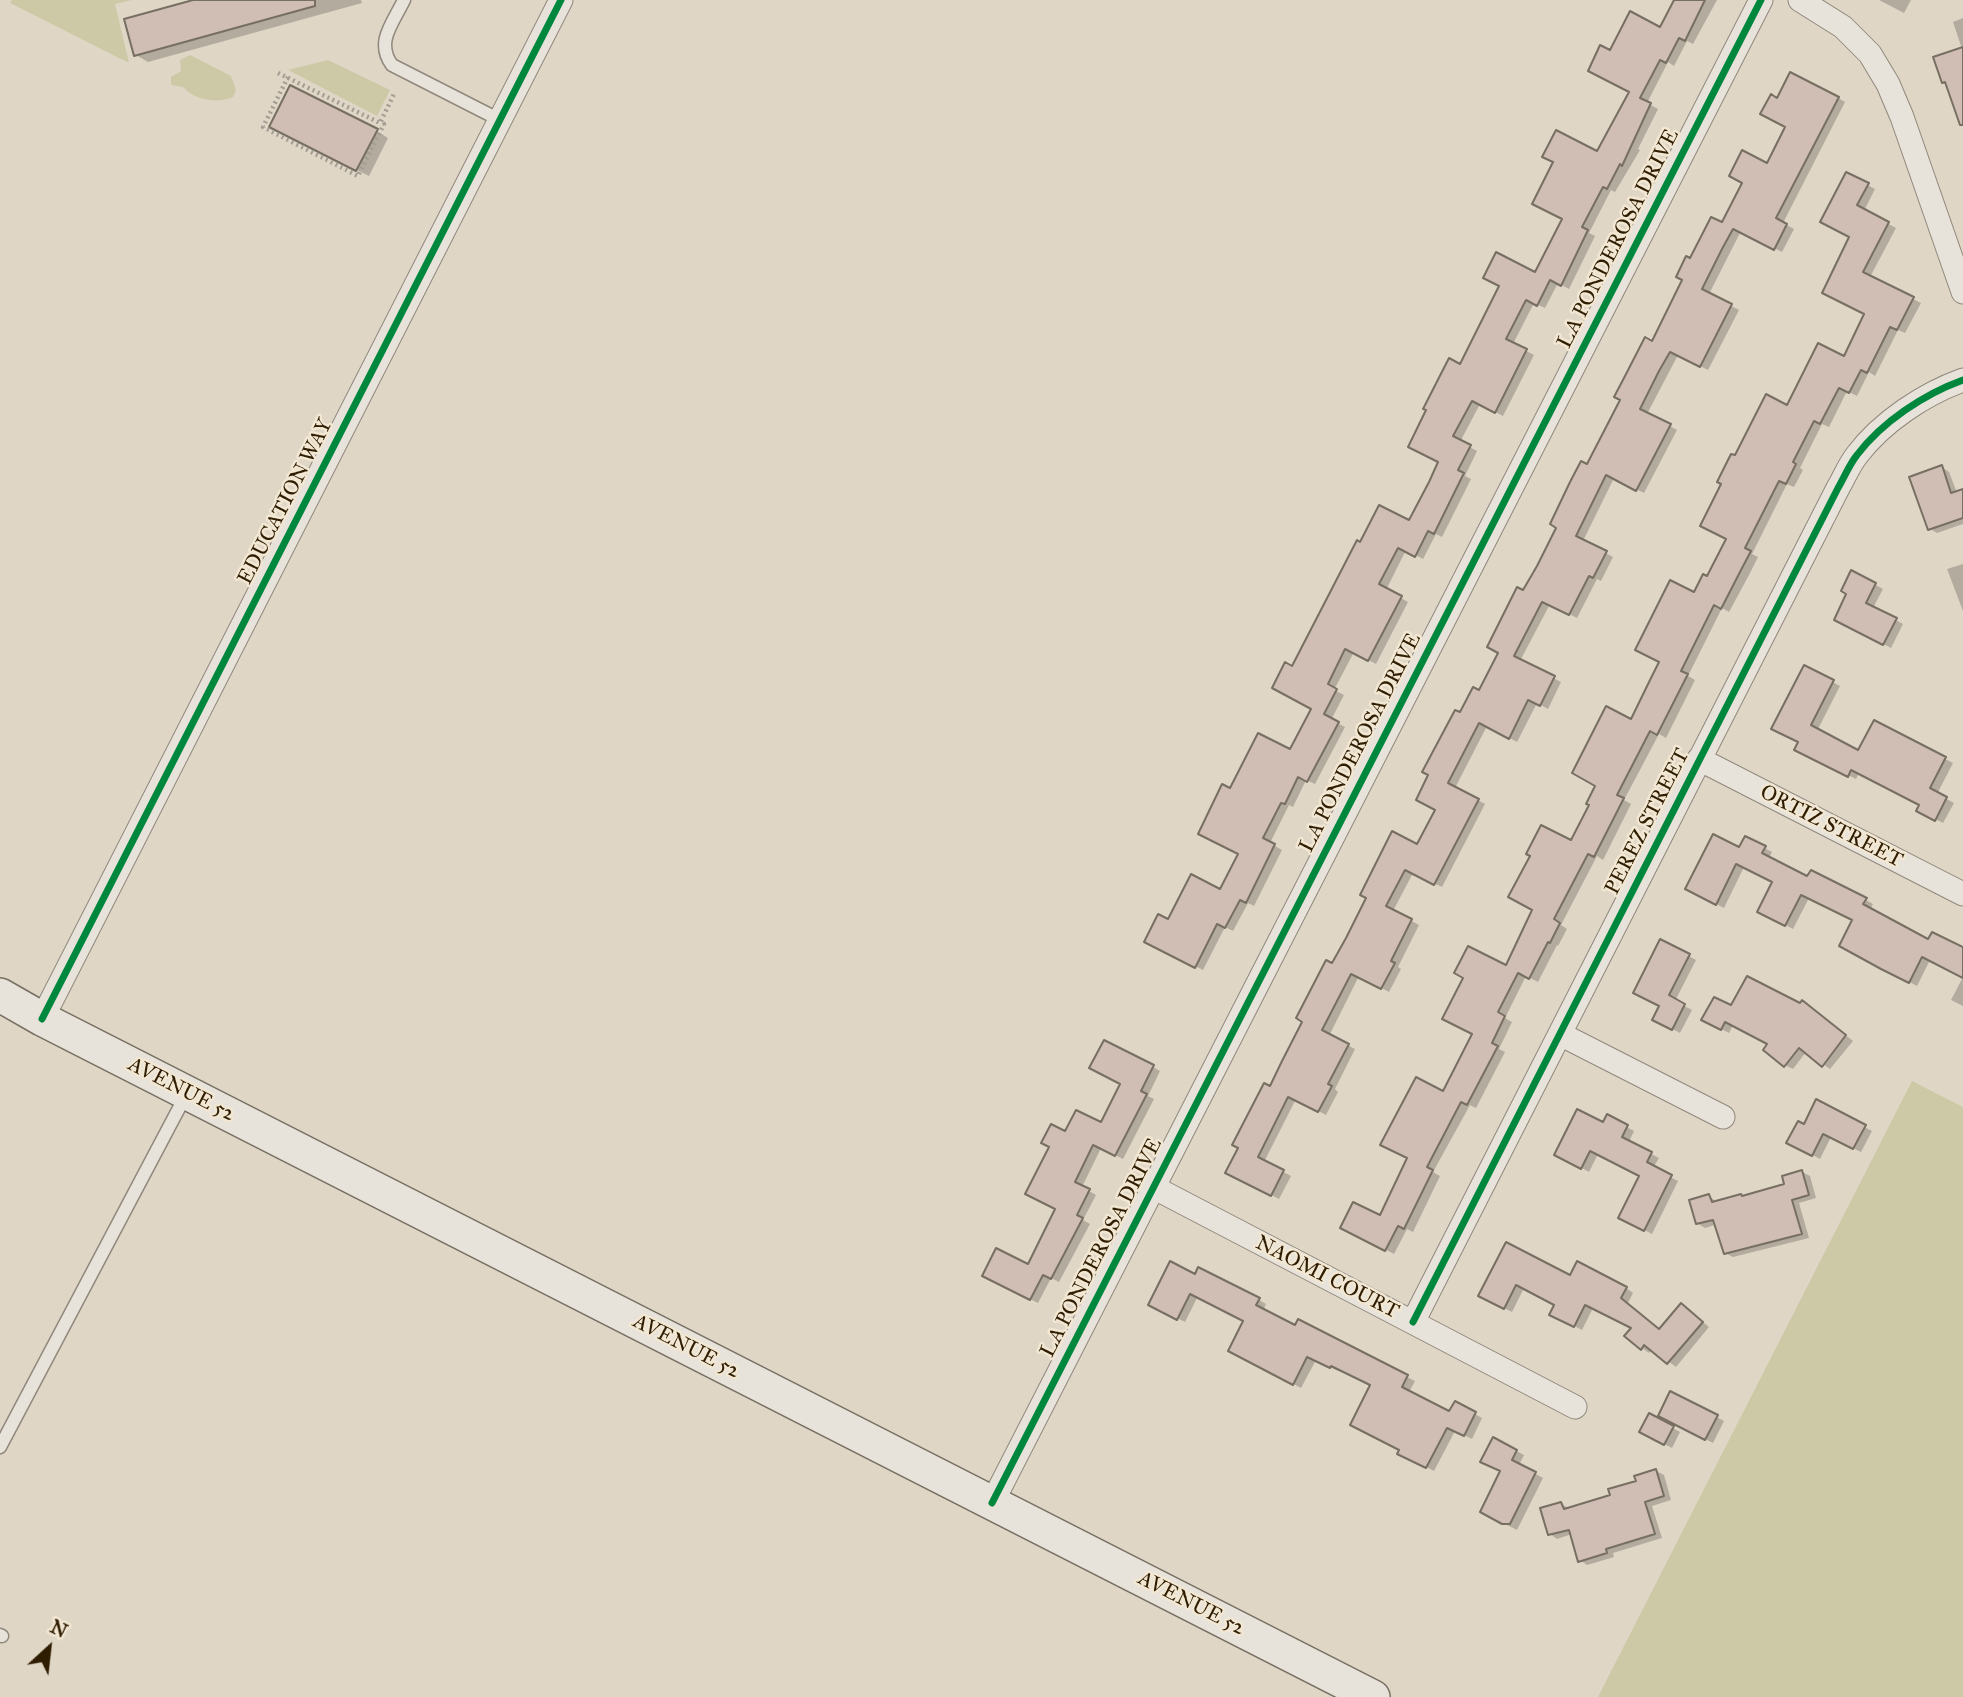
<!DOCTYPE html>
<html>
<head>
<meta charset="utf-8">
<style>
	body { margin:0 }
	#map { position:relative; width:1963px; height:1697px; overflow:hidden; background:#e0d6c6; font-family:"IM FELL Great Primer",serif }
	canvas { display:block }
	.north { position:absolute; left:14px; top:1613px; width:70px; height:70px; -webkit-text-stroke:5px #f2e7d3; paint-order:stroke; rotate:27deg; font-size:19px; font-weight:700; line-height:28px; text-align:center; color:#2f1d02 }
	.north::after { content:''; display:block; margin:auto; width:24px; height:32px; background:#2f1d02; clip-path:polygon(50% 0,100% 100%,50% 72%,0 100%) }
</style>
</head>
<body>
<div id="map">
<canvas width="1963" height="1697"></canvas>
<div class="north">N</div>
</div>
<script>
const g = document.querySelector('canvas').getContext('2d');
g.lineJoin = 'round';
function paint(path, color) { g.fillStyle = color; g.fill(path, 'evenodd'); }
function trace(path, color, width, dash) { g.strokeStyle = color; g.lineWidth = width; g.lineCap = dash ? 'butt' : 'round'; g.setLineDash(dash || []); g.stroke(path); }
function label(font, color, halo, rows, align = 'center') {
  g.font = font + ' "IM FELL Great Primer",serif'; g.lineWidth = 5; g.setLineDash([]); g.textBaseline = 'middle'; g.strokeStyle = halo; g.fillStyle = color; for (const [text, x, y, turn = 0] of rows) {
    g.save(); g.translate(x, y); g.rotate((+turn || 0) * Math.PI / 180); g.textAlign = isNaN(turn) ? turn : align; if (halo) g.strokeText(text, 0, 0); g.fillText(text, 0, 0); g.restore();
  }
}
const green = new Path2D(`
	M12,0H132L115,4L129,63L10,3Z
	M190,55L231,76L236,90L233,97C217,104 194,100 183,87L171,85V77L181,71L180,60Z
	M328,60L390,90L377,116L288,70Z
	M1912,1081L1963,1107V1697H1598Z`);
const shadow = new Path2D(`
	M199,0H361L362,3L148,62L136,55Z
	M1677,0H1717L1693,44L1687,41L1674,66L1668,62L1647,103L1658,109L1638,149L1640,150L1615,192L1611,190L1589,233L1595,236L1569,289L1558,283L1545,308L1534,303L1513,344L1534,355L1503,416L1480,404L1460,442L1477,451L1465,476L1471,479L1442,537L1436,534L1423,559L1406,550L1386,590L1408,602L1376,664L1354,652L1334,690L1344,695L1331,720L1345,727L1315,784L1306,780L1293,807L1289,805L1270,843L1282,850L1254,906L1248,903L1233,931L1225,927L1203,970L1153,945L1168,922L1221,891L1240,854L1231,790L1291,751L1313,708L1293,668L1361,544L1410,523L1440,462L1461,366L1536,274L1631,92L1611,53L1661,29Z
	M1879,0H1911L1904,13Z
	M1963,18V121L1947,84L1943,82L1962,49L1953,22Z
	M1838,98L1845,102L1783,223L1794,229L1782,252L1741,231L1709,294L1739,310L1708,370L1678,355L1647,414L1677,430L1644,493L1614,478L1583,541L1613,557L1601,581L1597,579L1577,618L1550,604L1520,661L1561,682L1548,709L1537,703L1517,742L1487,726L1455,788L1485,804L1442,887L1413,873L1393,911L1419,925L1398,967L1401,969L1389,992L1359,976L1329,1036L1355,1049L1335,1089L1338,1092L1326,1115L1296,1099L1264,1162L1291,1176L1279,1199L1235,1176L1270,1088L1333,965L1417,846L1437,809L1461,715L1480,693L1500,653L1524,593L1684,280L1691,260L1723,225L1767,165L1787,127L1777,100Z
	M377,131L388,138L369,176L283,133Z
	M1847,174L1875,189L1864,211L1896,228L1870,277L1921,303L1905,333L1898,330L1875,376L1869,372L1857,396L1847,391L1829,427L1822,424L1800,468L1803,470L1794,487L1787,484L1752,554L1758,557L1749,575L1729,612L1722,608L1688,676L1695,680L1666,738L1659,734L1624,800L1631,804L1603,860L1597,856L1561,925L1567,929L1558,946L1557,945L1538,982L1526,976L1505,1018L1512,1022L1499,1049L1505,1052L1476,1108L1470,1105L1433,1172L1440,1176L1413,1232L1407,1229L1394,1254L1342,1227L1380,1218L1572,842L1695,594L1708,578L1728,539L1735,458L1788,407L1844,358L1866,314L1851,237Z
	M1942,467L1949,472L1957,493L1963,491V524L1937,533L1929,528Z
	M1963,564V611L1947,569Z
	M1852,572L1883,589L1873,608L1903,624L1891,648L1843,623Z
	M1804,667L1840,686L1817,731L1859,752L1874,723L1953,763L1937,794L1954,803L1943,823L1918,810L1921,804L1859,773L1856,779L1803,753L1800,741Z
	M1746,838L1772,852L1769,858L1808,878L1866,900L1873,904L1870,910L1929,941L1963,951V977L1930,960L1917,986L1890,972L1854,920L1809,898L1793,929L1759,911L1774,882L1744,867L1724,908L1687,889L1740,850Z
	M1661,941L1696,960L1675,1001L1692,1010L1680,1033L1654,1019L1661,1006Z
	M1963,977V1006L1951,1000Z
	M1800,1006L1810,1007L1853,1041L1830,1069L1806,1052L1793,1069L1785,1065L1770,1044L1733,1025L1729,1033L1704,1020L1732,1008Z
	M1153,1067L1160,1071L1148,1096L1154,1099L1123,1159L1101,1148L1082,1187L1096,1195L1083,1220L1090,1224L1059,1282L1051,1278L1038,1303L992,1280L1029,1267L1057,1209L1066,1133L1101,1125Z
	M1817,1102L1872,1131L1861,1152L1831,1137L1820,1159L1788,1142L1805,1126Z
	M1607,1117L1634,1131L1629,1142L1659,1158L1653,1168L1678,1181L1652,1234L1620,1217L1641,1176L1598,1154L1589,1172L1556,1154L1604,1124Z
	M1802,1172L1810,1176L1816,1198L1799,1203L1809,1238L1733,1257L1725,1253L1715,1225L1705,1228L1697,1223L1709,1196L1717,1202L1744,1197L1786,1185Z
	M1507,1245L1570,1277L1626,1288L1633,1293L1628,1303L1660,1330L1688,1310L1709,1327L1676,1367L1652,1349L1649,1353L1642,1348L1633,1328L1593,1308L1582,1330L1552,1314L1556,1305L1524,1288L1512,1312L1480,1295Z
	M1195,1276L1259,1300L1266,1304L1263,1311L1296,1327L1299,1321L1407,1377L1415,1381L1409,1392L1450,1413L1455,1403L1482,1418L1472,1439L1455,1431L1434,1471L1400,1453L1401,1449L1372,1385L1339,1368L1338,1371L1316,1360L1301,1388L1230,1350L1245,1320L1198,1296L1185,1322L1150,1304Z
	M1671,1393L1724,1421L1713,1443L1667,1419Z
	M1649,1415L1680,1432L1672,1448L1641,1432Z
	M1493,1439L1524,1455L1519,1465L1543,1478L1517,1530L1489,1516L1502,1471Z
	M1656,1471L1664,1475L1671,1500L1652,1506L1662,1538L1613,1553L1614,1557L1587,1565L1580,1560L1572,1534L1557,1539L1550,1534L1561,1504L1570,1509L1612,1496Z`);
const building = new Path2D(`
	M193,0H315V6L134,56L124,19Z
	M1674,0H1705L1685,41L1679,38L1666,63L1660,60L1640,98L1651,103L1622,166L1620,164L1607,189L1603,187L1582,227L1588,230L1561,286L1550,280L1537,306L1526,300L1506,339L1527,349L1495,413L1472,401L1453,436L1471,445L1458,470L1464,473L1434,534L1428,531L1415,557L1398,548L1379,584L1402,596L1368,661L1345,649L1328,684L1337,689L1324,714L1339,722L1307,782L1298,777L1285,804L1281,803L1263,838L1275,844L1246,903L1240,900L1225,928L1217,924L1195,968L1144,942L1158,914L1168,919L1191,874L1220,889L1238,854L1198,834L1222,784L1230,788L1258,733L1290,749L1311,709L1272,688L1285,662L1292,666L1357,540L1360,542L1379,505L1409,520L1429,482L1438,462L1408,447L1426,410L1423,409L1449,358L1460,364L1499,286L1483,278L1496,252L1535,272L1562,219L1532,204L1553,162L1542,157L1556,130L1597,151L1629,92L1588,71L1600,45L1610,50L1630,11L1660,27Z
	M1963,47V125H1960L1945,82L1942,83L1933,57Z
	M1790,72L1839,97L1776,218L1787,224L1774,250L1733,229L1722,249L1702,289L1732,304L1700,367L1670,352L1659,371L1640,409L1671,424L1636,491L1606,475L1576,536L1607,551L1593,578L1589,576L1569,615L1542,602L1514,656L1555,676L1540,706L1528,700L1509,739L1479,723L1448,783L1479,799L1434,885L1405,870L1386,906L1412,919L1391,961L1395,963L1381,989L1351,974L1322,1030L1349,1044L1328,1084L1332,1086L1318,1112L1288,1097L1258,1157L1284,1170L1271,1196L1225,1173L1238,1148L1232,1145L1264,1083L1270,1086L1282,1061L1302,1022L1296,1018L1326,960L1332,963L1346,938L1366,898L1360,895L1392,831L1417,844L1435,810L1416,800L1428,775L1422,772L1455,710L1460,712L1473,687L1479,690L1498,653L1487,647L1517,587L1523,590L1537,566L1556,528L1550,524L1570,482L1581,461L1587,464L1620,400L1614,397L1625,376L1645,337L1652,341L1682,280L1676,277L1686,256L1690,258L1711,217L1722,222L1742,183L1729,176L1742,150L1767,163L1785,127L1760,114L1771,94L1777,98Z
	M290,85L378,129L356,171L269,127Z
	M1846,172L1869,183L1857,205L1889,222L1863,272L1914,297L1897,330L1890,327L1867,373L1861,370L1849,393L1839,388L1820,424L1814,421L1793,462L1796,464L1786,484L1779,481L1745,548L1751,551L1741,570L1721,609L1714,605L1681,671L1688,674L1657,735L1650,731L1617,795L1624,798L1594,857L1588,854L1554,919L1560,923L1550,943L1548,942L1529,979L1518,973L1498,1012L1505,1016L1492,1043L1498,1046L1467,1105L1461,1102L1427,1167L1433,1170L1404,1229L1398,1226L1385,1251L1340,1228L1353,1202L1380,1215L1407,1158L1380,1145L1416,1077L1443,1091L1472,1034L1442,1019L1463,978L1454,973L1468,946L1506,965L1532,910L1508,897L1530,856L1526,854L1541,825L1571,840L1589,805L1586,804L1595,786L1572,773L1606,706L1631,719L1650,680L1659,662L1635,650L1670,580L1694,592L1703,574L1707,576L1726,539L1700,526L1721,484L1717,482L1731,454L1735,455L1766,394L1787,405L1818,343L1844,356L1864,314L1822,293L1849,237L1820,222Z
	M1942,465L1951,493L1963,489V518L1928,530L1909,477Z
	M1851,570L1876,583L1866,603L1897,618L1883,645L1834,620L1846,594L1841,591Z
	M1804,665L1834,680L1811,725L1858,750L1874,720L1946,757L1930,788L1947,797L1935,821L1916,811L1919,805L1851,770L1848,777L1794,750L1798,742L1771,729Z
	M1713,834L1739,847L1745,836L1766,846L1762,853L1807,876L1811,870L1867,898L1863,904L1928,939L1932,932L1963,947V978L1922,957L1909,983L1881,969L1839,946L1852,920L1801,895L1785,926L1757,912L1772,882L1736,864L1716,905L1685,889Z
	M1660,939L1690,954L1669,995L1685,1004L1672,1030L1652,1020L1659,1006L1633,993Z
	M1747,976L1800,1003L1802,1000L1846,1035L1822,1067L1799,1048L1784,1067L1763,1050L1767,1044L1725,1022L1721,1030L1701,1020L1714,997L1731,1005Z
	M1104,1040L1154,1065L1141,1091L1147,1094L1115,1156L1093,1145L1075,1182L1090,1189L1077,1215L1083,1218L1051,1279L1043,1275L1030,1300L982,1276L996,1248L1028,1264L1055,1209L1025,1194L1049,1147L1041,1143L1051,1124L1065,1131L1076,1110L1101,1122L1120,1084L1089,1068Z
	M1816,1099L1866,1125L1853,1149L1823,1134L1812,1156L1786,1143L1798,1121L1804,1124Z
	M1577,1109L1603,1122L1607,1114L1628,1125L1622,1137L1652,1152L1647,1162L1672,1175L1644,1231L1618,1218L1639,1176L1590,1151L1581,1169L1554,1155Z
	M1802,1170L1809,1195L1792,1200L1802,1234L1724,1254L1713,1220L1696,1224L1689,1200L1709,1194L1712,1202L1741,1194L1742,1196L1784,1184L1782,1176Z
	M1506,1242L1570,1275L1577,1261L1627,1287L1621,1298L1659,1329L1681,1303L1703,1322L1667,1364L1644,1345L1641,1350L1624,1336L1631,1328L1585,1305L1574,1327L1549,1315L1554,1305L1516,1285L1504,1309L1478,1296Z
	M1170,1261L1195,1274L1198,1267L1260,1298L1256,1305L1295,1325L1298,1319L1408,1375L1402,1387L1449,1411L1455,1401L1476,1412L1464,1436L1447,1428L1426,1468L1397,1454L1399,1450L1350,1425L1370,1385L1331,1366L1330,1368L1307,1357L1293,1385L1228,1351L1243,1321L1190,1294L1177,1320L1148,1305Z
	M1670,1391L1718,1415L1705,1440L1658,1416Z
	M1649,1413L1674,1426L1664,1445L1639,1432Z
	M1493,1437L1517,1450L1512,1460L1536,1472L1510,1524H1502L1480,1512L1500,1471L1480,1462Z
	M1656,1469L1664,1496L1645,1502L1655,1534L1606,1549L1607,1553L1578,1562L1569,1530L1548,1535L1540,1508L1561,1502L1564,1509L1610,1495L1608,1489L1636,1481L1634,1476Z`);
const path = new Path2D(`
	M278,73L380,123L395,92
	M288,77L263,127L358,176L384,124L380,123`);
const lane = new Path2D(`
	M404,0C393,23 375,42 392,65L500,120
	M0,1447L187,1093
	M0,1635L2,1636`);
const street = new Path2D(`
	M1800,0L1843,27L1870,54L1888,84L1902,117L1963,292
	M1699,759L1963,894
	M42,1019L561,0
	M1560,1034L1723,1117
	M1153,1187L1575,1407
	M1413,1322L1838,488C1844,478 1849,465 1857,455C1882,422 1924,394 1963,380
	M992,1503L1761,0`);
const secondary = new Path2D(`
	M0,995L42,1019L1373,1697`);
const cycleway = new Path2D(`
	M42,1019L561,0
	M1413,1322L1838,488C1844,478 1849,465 1857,455C1882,422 1924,394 1963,380
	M992,1503L1761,0`);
const streetNames = [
	["LA PONDEROSA DRIVE",1619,239,-63],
	["EDUCATION WAY",286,502,-63],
	["LA PONDEROSA DRIVE",1361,743,-63],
	["PEREZ STREET",1648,822,-63],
	["ORTIZ STREET",1831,827,27],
	["AVENUE 52",181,1090,27],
	["LA PONDEROSA DRIVE",1102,1248,-63],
	["NAOMI COURT",1327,1278,27],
	["AVENUE 52",686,1347,27],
	["AVENUE 52",1191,1604,27]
];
paint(green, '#cdc9a6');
paint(shadow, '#0003');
paint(building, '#d0bdb3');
trace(building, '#766f62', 2);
trace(lane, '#90887c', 15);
trace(street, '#90887c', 25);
trace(secondary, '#766f62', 36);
trace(path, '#a39d94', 4.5, [2, 3.5]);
trace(lane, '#e7e2da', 12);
trace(street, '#e7e2da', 23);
trace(secondary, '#e7e2da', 33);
trace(cycleway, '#00873e', 7);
label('21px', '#2f1d02', '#f2e7d3', streetNames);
</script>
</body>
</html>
